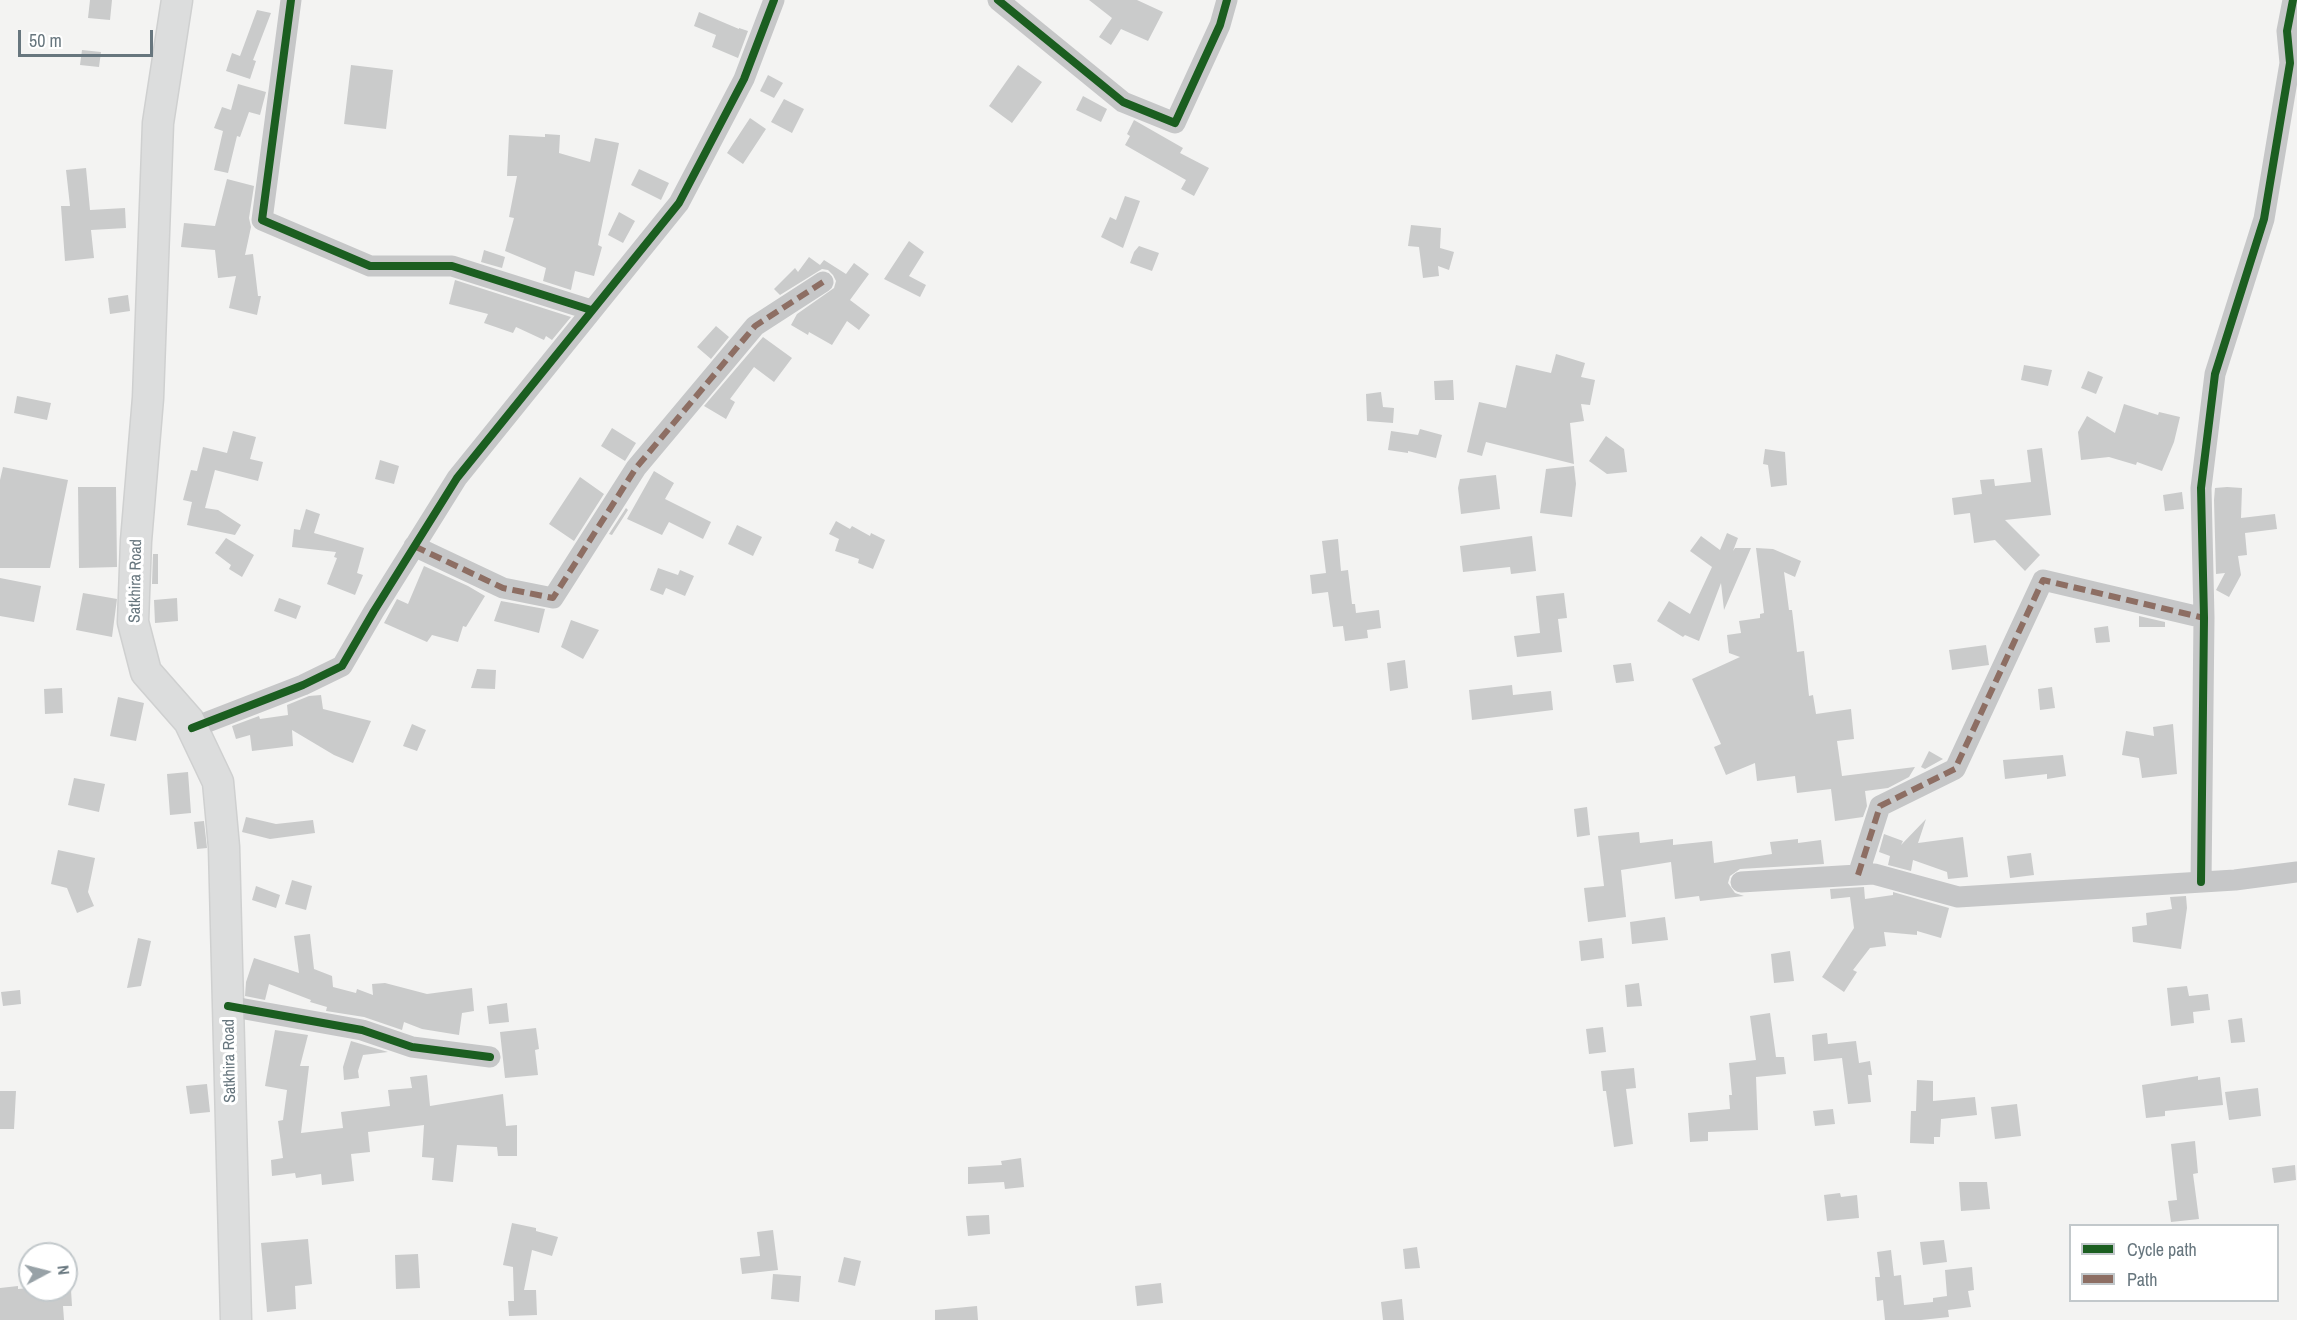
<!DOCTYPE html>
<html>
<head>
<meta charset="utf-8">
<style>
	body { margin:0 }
	#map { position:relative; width:2297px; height:1320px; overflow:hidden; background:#f3f3f2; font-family:"Archivo Narrow",sans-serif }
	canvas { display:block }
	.legend { position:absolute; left:2069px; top:1224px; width:210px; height:78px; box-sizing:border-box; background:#fff; border:2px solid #c2c8cb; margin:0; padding:8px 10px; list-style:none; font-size:18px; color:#67767e }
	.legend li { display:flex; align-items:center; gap:12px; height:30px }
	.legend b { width:30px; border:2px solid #c2c8cb }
	.north { position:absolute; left:18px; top:1242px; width:60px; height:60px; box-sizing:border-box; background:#fff; border:2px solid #c2c8cb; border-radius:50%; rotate:83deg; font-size:16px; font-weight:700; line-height:24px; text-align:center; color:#67767e }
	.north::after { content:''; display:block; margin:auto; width:21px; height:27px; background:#98a2a7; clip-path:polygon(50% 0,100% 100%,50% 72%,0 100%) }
	.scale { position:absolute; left:18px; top:30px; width:135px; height:27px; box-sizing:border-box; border:3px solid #67767e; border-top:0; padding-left:8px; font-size:18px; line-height:21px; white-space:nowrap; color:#67767e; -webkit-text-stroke:4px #fff; paint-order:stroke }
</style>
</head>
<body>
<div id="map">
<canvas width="2297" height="1320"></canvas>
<ul class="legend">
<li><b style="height:8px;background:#1b5e20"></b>Cycle path</li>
<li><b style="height:8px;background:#8d6e63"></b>Path</li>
</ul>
<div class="north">N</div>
<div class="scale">50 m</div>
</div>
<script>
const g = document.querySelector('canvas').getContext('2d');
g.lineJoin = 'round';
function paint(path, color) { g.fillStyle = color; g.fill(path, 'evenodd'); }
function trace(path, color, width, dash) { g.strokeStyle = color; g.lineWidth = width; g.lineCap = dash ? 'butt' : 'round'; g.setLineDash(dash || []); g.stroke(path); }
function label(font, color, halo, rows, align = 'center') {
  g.font = font + ' "Archivo Narrow",sans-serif'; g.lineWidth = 6; g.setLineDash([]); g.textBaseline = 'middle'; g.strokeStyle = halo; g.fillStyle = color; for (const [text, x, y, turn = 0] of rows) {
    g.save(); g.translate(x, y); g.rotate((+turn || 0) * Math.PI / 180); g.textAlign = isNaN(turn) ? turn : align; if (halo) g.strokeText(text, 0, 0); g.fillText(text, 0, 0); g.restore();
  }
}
const building = new Path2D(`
	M90,0H112L110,20L88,18Z
	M1089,0H1137L1163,12L1148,41L1121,29L1111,45L1099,37L1112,18Z
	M257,10L271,13L253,60L256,61L250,79L226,71L232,53L240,56Z
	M699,12L739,29V28L748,31L738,58L712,47L716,35L694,26Z
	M82,50L101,52L99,67L80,65Z
	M351,65L393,70L386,129L344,124Z
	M1018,65L1042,82L1012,123L989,106Z
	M768,75L783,83L774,98L760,91Z
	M238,84L266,92L260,115L249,112L240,137L237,136L228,173L214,170L223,131L214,128L222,107L231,110Z
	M1083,96L1107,109L1101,122L1076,110Z
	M784,99L804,109L792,133L771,122Z
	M750,118L766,129L743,164L727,153Z
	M1134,120L1183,148L1180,153L1209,168L1194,196L1181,189L1186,180L1125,145L1130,136L1127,134Z
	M545,134L560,135L559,153L590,162L595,138L619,143L598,245L602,247L594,276L575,271L571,290L543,281L546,268L505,251L514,218L509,217L517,176H507L509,135L545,137Z
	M86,168L90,210L125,208L126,228L91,230L94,258L65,261L61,206H70L66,170Z
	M639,169L669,183L661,200L631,185Z
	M227,179L254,186L249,218L251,227L245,255L253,254L258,296H261L257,315L229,308L236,276L218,278L215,250L181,247L184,223L215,226Z
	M1125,196L1140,201L1123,248L1101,237L1110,217L1116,220Z
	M619,212L635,221L623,243L608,235Z
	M1411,225L1441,228L1440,248L1454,252L1449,270L1438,266L1439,276L1423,278L1419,247L1408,246Z
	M909,241L924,252L909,276L926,285L920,297L884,279Z
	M1139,246L1159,253L1152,271L1130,263L1134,252Z
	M484,250L505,257L502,268L481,262Z
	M809,257L820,265L824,260L846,274L854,263L869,274L850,300L870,315L859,330L847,321L832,345L809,332L808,335L791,325L797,314L834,288L836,281L833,275L828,270L822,269L780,295L774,289L795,268L798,272Z
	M455,280L571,317L552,340L546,336L544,340L516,327L513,333L484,323L488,314L449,304Z
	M128,295L130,311L110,314L108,298Z
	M716,326L729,337L711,359L697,347Z
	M763,337L792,358L774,382L754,367L730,399L735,402L726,419L704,406Z
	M1556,354L1585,363L1581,377L1595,380L1590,405L1581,404L1584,421L1570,423L1574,464L1486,442L1482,456L1467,452L1479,402L1506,408L1516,365L1551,373Z
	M2024,365L2052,370L2048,386L2021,380Z
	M2088,371L2103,377L2096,394L2081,388Z
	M1453,380L1454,400H1435L1434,381Z
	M1381,392L1383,407L1394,408L1393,423L1367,421L1366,394Z
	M17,396L51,403L47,420L14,413Z
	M2124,404L2158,415L2159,412L2180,417L2174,442L2162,471L2137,462L2136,465L2109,457L2081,460L2078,432L2087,416L2115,433Z
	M612,428L636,443L625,461L601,446Z
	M1420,429L1442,435L1436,458L1408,451V453L1388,450L1391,431L1418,435Z
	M233,431L256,437L250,459L263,462L258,481L215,470L205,508L218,510L241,525L235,535L187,525L192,502L183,500L191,470L197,471L203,447L227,453Z
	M1606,436L1624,449L1627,472L1607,474L1589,461Z
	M2042,448L2051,515L2005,520L2040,555L2025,571L1995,540L1974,543L1970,513L1954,515L1952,498L1982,494L1980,480L1994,479L1995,486L2031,482L2027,450Z
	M1765,449L1785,452L1787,485L1771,487L1768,465L1763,464Z
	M380,460L399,466L394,484L375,479Z
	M1574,466L1576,484L1572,517L1540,513L1546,469Z
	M3,467L68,480L50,568H0V480Z
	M654,471L674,483L665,499L711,522L703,539L669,522L662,535L627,519Z
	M1496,475L1500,509L1461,514L1458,488L1460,479Z
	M580,477L604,494L574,541L549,524Z
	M78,487H116L117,567L79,568Z
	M2227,487L2242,488L2241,518L2275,514L2277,529L2245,533L2247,555L2238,556L2241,575L2229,597L2216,590L2225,573L2216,574L2214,500L2215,488Z
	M2182,492L2184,509L2165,511L2163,495Z
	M626,508L628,510L612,535L609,534Z
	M306,509L320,514L314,533L364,548L357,573L363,575L355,595L327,584L337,558L334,557L336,552L292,547L294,529L300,530Z
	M836,521L850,529L852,526L870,536L871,533L885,540L873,569L858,563L859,559L835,551L839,539L829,534Z
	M737,525L762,537L753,556L728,544Z
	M1727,533L1738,538L1733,551L1735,548H1751L1724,610L1721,583L1699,641L1685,635L1683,637L1657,621L1669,601L1690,614L1712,567L1690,551L1701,536L1720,550Z
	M1532,536L1536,571L1511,574L1510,567L1463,572L1460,546Z
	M226,538L254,555L242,577L229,569L231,565L215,553Z
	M1338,539L1341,571L1348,570L1352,604H1355L1356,613L1379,610L1381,628L1367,630L1368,638L1345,641L1343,626L1333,627L1328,592L1312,594L1310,575L1326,573L1322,541Z
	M1756,548L1773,549L1801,561L1795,577L1784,572L1789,610H1792L1797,652L1804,651L1809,696L1813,695L1816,714L1851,709L1854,739L1837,741L1842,776L1915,767L1909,777L1888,788L1865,791L1867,806L1863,817L1835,821L1831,789L1797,793L1795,776L1757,781L1755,763L1726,775L1714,747L1721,744L1692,679L1740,657L1729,653L1727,635L1741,633L1739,621L1760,618V614L1764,613Z
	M153,554H158V584H152Z
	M424,566L468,586L485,596L466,627L463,626L458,642L432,635L427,642L384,623L397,599L408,604Z
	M658,568L678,575L680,570L694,576L685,596L666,588L663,595L650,590Z
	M0,578L41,586L34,622L0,616Z
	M83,593L117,599L112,637L76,630Z
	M1564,593L1567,618L1558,619L1562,652L1517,657L1514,636L1540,633L1536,596Z
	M177,598L178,621L155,623L154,600Z
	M279,598L301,606L296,619L274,611Z
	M501,601L545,609L539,633L494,621Z
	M2139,616L2165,622V627H2139Z
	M571,620L599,630L583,659L561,647Z
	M2108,626L2110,642L2096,643L2094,628Z
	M1986,645L1989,665L1952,670L1949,650Z
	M1405,660L1408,688L1390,691L1387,663Z
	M1631,663L1634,681L1616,683L1613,665Z
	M477,669L496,670L495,689L471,688Z
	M1512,685L1513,695L1551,691L1553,710L1472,720L1469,690Z
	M2052,687L2055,708L2040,710L2038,689Z
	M62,688L63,713L45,714L44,689Z
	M321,695L323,709L371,721L353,763L334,755L292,730L293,746L252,751L250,735L236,739L232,726L259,716L260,719L288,715L287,705L309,696Z
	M118,697L144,703L136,741L110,736Z
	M412,724L426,730L417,751L403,746Z
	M2173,724L2177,774L2142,778L2139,758L2122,755L2126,731L2154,736L2153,727Z
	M1929,751L1943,759L1925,769L1921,767Z
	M2063,755L2066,776L2047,779V774L2005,779L2003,760Z
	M188,772L191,813L170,815L167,774Z
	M74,778L105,784L99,812L68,805Z
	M1587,807L1590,835L1577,837L1574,809Z
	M246,817L276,824L313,820L315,833L270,839L242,832Z
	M1926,819L1918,843L1963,837L1968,877L1948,879L1947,872L1913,860L1911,871L1888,865L1890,856L1879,852L1884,834L1903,841L1901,845Z
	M204,821L207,848L197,849L194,822Z
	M1639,832L1640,843L1673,839V845L1712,841L1714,863L1772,854L1770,842L1798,839V843L1821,840L1824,864L1740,869L1730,876L1728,883L1735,893L1744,896L1700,901L1699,896L1675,899L1671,862L1621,870L1626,917L1588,922L1584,888L1604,886L1598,836Z
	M58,850L95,858L88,892L94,906L77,913L67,888L51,884Z
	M2031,853L2034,875L2010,878L2007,856Z
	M292,880L312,886L306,910L285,904Z
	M256,886L280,895L276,908L252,900Z
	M1864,887L1865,899L1893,895V892L1949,908L1941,938L1917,931V935L1884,932L1886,946L1870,948L1853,970L1857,972L1844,992L1822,977L1854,928L1850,897L1831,899L1830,889Z
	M2186,896L2187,908L2181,949L2133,942L2132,927L2147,925L2146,913L2172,909L2170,897Z
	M1665,917L1668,940L1632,944L1630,922Z
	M310,934L314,969L332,976L333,987L356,993L357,989L373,995L372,984L385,983L427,994L472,988L474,1011L462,1013L459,1035L422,1029L404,1022L402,1030L364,1017L326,1011L327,1007L310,1002L311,1000L269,984L265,1000L245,996L246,982L254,958L299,973L294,936Z
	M138,938L151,941L141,986L127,988Z
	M1602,938L1604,958L1581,961L1579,941Z
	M1790,951L1794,981L1774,983L1771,954Z
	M1639,983L1642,1006L1627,1007L1625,985Z
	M2187,986L2189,996L2208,994L2210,1010L2193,1012L2194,1023L2171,1026L2167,988Z
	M20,990L21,1004L3,1006L1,992Z
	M507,1003L509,1022L489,1024L487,1006Z
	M1770,1013L1776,1057H1784L1786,1074L1756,1077L1758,1130L1708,1132V1141L1690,1142L1688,1113L1730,1109L1729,1095H1732L1729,1063L1756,1060L1750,1016Z
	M2242,1018L2245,1042L2231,1043L2228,1020Z
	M1603,1027L1606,1052L1589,1054L1586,1029Z
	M536,1028L539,1049L535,1050L538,1075L505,1078L500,1032Z
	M275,1030L308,1035L300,1066H309L301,1133L343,1128L341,1112L390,1106L388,1090L412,1088L410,1077L427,1075L430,1106L503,1094L506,1126L517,1125V1156H498L497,1147L457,1145L453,1182L432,1180L434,1158L422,1157L424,1125L368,1132L370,1152L351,1154L354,1181L322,1185L321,1174L296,1178L295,1173L272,1176L271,1160L283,1158L278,1121L283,1120L287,1090L265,1086Z
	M1827,1033L1828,1044L1856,1041L1859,1063L1870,1061L1872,1075H1868L1871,1102L1848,1104L1842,1058L1814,1061L1812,1035Z
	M351,1041L388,1052L363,1055L358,1071L359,1078L344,1080L343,1067Z
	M1634,1068L1636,1088L1626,1089L1633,1144L1614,1147L1606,1091H1603L1601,1071Z
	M2198,1076V1080L2220,1077L2223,1105L2165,1111V1116L2146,1118L2142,1085Z
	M1917,1080L1933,1081V1101L1975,1097L1977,1115L1941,1119L1940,1137H1934V1144L1910,1143L1911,1111H1916Z
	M207,1084L210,1112L190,1114L186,1086Z
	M2258,1088L2261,1116L2229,1120L2225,1092Z
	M0,1091H16L14,1129H0Z
	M2017,1104L2021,1136L1995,1139L1991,1107Z
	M1833,1109L1835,1124L1815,1126L1813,1111Z
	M2195,1141L2198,1173L2193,1174L2199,1219L2171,1222L2168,1201L2177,1200L2171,1144Z
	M1021,1158L1024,1187L1005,1189L1004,1182L968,1184V1167L1002,1165L1001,1161Z
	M2295,1165L2296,1180L2274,1183L2272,1168Z
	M1959,1182H1987L1990,1209L1961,1211Z
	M1840,1193L1841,1197L1857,1195L1859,1218L1827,1221L1824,1195Z
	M989,1215L990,1234L968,1236L966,1216Z
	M512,1223L536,1228V1231L558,1237L552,1256L532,1250L524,1290H536L537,1315L509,1316L508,1301H514L513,1267L503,1265Z
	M773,1230L778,1270L742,1274L740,1258L760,1256L757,1232Z
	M308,1239L312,1284L295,1286L296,1309L267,1312L261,1243Z
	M1944,1240L1947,1262L1923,1265L1920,1242Z
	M1417,1247L1420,1268L1405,1269L1403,1249Z
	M1891,1250L1894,1276L1901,1275L1904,1305L1933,1302V1298L1947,1296L1945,1270L1972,1267L1974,1290L1968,1291L1971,1307L1948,1310L1949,1317L1921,1320H1885L1883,1300L1877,1301L1875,1277H1880L1877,1252Z
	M418,1254L420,1288L396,1289L395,1255Z
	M844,1257L861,1261L855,1286L838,1282Z
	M773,1274L801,1276L799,1302L771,1299Z
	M1161,1283L1163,1303L1137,1306L1135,1286Z
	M18,1286V1289L30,1288V1290H71L72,1306H63L64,1320H0V1288Z
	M1402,1299L1404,1320H1383L1381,1302Z
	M977,1306L978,1320H935V1310Z`);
const street = new Path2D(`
	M291,0L262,220L370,266H452L591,310
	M998,0L1123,102L1175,123L1220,25L1227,0
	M414,546L503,588L553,598L636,468L755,326L823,282
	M192,728L303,685L342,666L374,611L457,478L679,203L744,79L774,0
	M1858,875L1880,806L1955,769L2043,580L2204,618
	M1741,882L1874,874L1958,897L2235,880L2297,872
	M2201,882L2204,618L2201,488L2215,374L2264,219L2290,63L2287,31L2293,0
	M228,1006L362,1030L412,1047L490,1057`);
const secondary = new Path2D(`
	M177,0L158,123L148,398L136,541L133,622L146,672L189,721L218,782L224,847L236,1320`);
const quiet = new Path2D(`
	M414,546L503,588L553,598L636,468L755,326L823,282
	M1858,875L1880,806L1955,769L2043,580L2204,618`);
const cycleway = new Path2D(`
	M291,0L262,220L370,266H452L591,310
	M998,0L1123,102L1175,123L1220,25L1227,0
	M192,728L303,685L342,666L374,611L457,478L679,203L744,79L774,0
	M2201,882L2204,618L2201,488L2215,374L2264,219L2290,63L2287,31L2293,0
	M228,1006L362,1030L412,1047L490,1057`);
const streetNames = [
	["Satkhira Road",136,581,-89],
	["Satkhira Road",230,1061,-91]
];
paint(building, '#cacbcb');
trace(secondary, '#cfd0d0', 33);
trace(street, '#c6c7c8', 21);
trace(secondary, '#dcdddd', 30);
trace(quiet, '#8d6e63', 6, [12, 6]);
trace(cycleway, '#1b5e20', 8);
label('16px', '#67767e', '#fff', streetNames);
</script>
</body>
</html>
